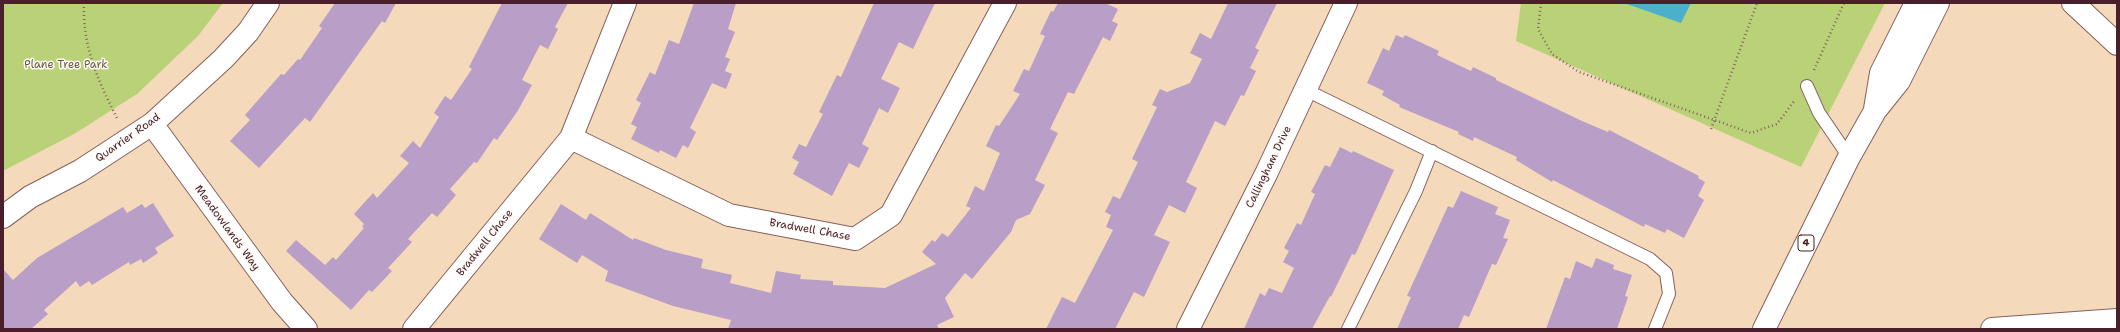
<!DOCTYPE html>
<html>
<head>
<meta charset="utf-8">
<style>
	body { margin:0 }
	#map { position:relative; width:2120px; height:332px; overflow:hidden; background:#f4d9bb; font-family:"Shantell Sans",sans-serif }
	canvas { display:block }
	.frame { position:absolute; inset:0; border:4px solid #4a1f2b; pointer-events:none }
</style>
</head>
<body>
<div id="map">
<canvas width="2120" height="332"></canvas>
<div class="frame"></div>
</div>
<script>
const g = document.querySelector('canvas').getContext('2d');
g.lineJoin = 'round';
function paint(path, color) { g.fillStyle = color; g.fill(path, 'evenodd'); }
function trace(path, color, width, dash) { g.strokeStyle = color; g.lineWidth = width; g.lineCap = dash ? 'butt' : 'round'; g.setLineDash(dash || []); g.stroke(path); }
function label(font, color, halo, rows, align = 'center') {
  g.font = font + ' "Shantell Sans",sans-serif'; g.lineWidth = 3; g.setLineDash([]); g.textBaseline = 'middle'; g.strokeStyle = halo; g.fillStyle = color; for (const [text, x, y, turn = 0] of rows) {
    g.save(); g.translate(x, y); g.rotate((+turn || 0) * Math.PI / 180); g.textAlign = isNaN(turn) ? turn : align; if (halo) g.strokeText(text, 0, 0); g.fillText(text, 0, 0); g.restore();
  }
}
const green = new Path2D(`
	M3,3H223L198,36L137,94L74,134L3,171Z
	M1521,3H1885L1801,167L1516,41Z`);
const water = new Path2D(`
	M1624,3H1691L1681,23Z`);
const building = new Path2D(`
	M335,3H396L385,23L382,21L310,122L305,118L259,168L230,141L250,120L245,115L281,74L284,75L298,59L300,60L322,28L319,26Z
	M502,3H568L555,27L558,29L548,49L540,45L522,80L532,85L517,112L497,140L494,138L477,163L474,162L450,189L456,195L437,217L432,213L408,239L412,242L388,268L392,271L372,292L369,290L351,310L286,251L296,240L325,265L333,257L336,260L364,228L362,227L364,224L354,214L373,193L377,198L409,163L400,156L413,141L420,148L439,117L434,113L445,96L451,100L472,69L469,67Z
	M694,3H736L728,29L735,32L725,57L730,59L725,71L732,74L726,89L712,83L690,128L696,132L688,148L683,145L676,158L660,150L659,153L631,139L637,127L631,124L641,103L636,100L650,72L655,75L669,40L679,44Z
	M874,3H935L913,49L899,42L881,79L900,88L888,113L879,108L862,144L869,148L859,168L849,163L832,196L793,174L799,162L792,158L799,144L806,147L823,114L819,112L837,75L841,77Z
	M1058,3H1105L1118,9L1112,21L1118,24L1110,41L1103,37L1074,94L1068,92L1050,129L1058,133L1035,180L1045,185L1030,214L1016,220L1011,232L972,279L965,273L945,298L954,317L937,325L939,329H728L731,320L673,306L605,281L608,271L582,255L577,263L539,239L561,204L586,220L590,213L633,240L634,238L666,250L703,259L701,268L732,275L730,283L771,293L776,271L801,275L800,279L833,281V285L885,288L936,264L922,252L932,240L935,242L942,233L948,237L971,208L966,206L975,186L984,191L1000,153L986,146L996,125L999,126L1020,94L1013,91L1024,69L1029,71L1045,36L1040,34L1051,11L1053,12Z
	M1228,3H1277L1255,48L1259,50L1250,68L1256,71L1244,96L1241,95L1225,126L1215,121L1186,182L1197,188L1185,213L1169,205L1154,235L1170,242L1144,297L1134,292L1115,329H1046L1062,297L1075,303L1113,230L1106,227L1111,215L1105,212L1113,196L1120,199L1138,162L1132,159L1157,107L1152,105L1160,89L1167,92L1190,83L1202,59L1190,53L1200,33L1211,39Z
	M1396,35L1403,38L1405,35L1439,51L1437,55L1471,71L1473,67L1496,78V80L1582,121L1608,132L1609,130L1699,176L1698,178L1705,182L1698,196L1704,200L1684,238L1667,229L1665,233L1645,224L1644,227L1553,180L1552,182L1516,160L1517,157L1474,137L1473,141L1458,134L1459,132L1399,107L1400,105L1382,95L1384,91L1367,83L1383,48L1389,51Z
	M1340,147L1352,153L1353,151L1394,170L1355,255L1352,254L1331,297L1330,296L1312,329H1244L1260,293L1265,296L1269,288L1282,293L1294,268L1283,262L1289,251L1284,248L1297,223L1301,225L1315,194L1311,192L1325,165L1330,167Z
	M1461,191L1498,207L1495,214L1510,220L1503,238L1508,239L1496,265L1492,264L1469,317L1464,315L1458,329H1397L1411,297L1407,296L1448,206L1453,208Z
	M153,203L174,236L155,248L158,253L143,263L141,259L130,265L129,262L92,285L89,281L80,287L76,281L44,310L48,314L31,329H3V269L13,280L37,258L123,207L127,213L142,204L145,208Z
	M1596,258L1614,265L1613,269L1632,275L1625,296L1628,297L1617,329H1546L1565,277L1570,279L1576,261L1592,268Z`);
const path = new Path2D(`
	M84,3C82,45 98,81 117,118
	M1541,3L1538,29L1552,54L1579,72L1751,133L1777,124L1795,100
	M1814,70L1844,3
	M1711,129L1757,3`);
const lane = new Path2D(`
	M1807,86L1819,113L1849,157
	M1306,90L1650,259L1666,273L1669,294L1655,329
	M1348,329L1416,191L1432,151`);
const street = new Path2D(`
	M2073,3L2117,44
	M571,138L729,215L855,239L891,215L1005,3
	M414,329L571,138L625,3
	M1188,329L1266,174L1346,3
	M1992,329L2117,320`);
const secondary = new Path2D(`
	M152,124L282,302L306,329
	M3,217L30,197L80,171L152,124L223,59L248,32L268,3`);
const primary = new Path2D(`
	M1875,109L1881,73L1916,3
	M1764,329L1849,157L1875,111L1899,81L1938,3`);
const shields = [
	[1806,243,16]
];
const shieldNames = [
	["4",1806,243]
];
const parkNames = [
	["Plane Tree Park",66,65]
];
const streetNames = [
	["Quarrier Road",128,138,-35],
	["Callingham Drive",1269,167,-64],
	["Meadowlands Way",227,228,54],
	["Bradwell Chase",810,230,10],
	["Bradwell Chase",485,243,-51]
];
paint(green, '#b9d277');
paint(water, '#4cb0cb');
paint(building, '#b99ec7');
trace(lane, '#86605d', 14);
trace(street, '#86605d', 24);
trace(secondary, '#86605d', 24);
trace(primary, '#86605d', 24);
trace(path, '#86605d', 2.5, [1, 3]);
trace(lane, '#fff', 12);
trace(street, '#fff', 22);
trace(secondary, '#fff', 22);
trace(primary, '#fff', 22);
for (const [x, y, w] of shields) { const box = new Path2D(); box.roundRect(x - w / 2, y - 8, w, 16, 3); g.fillStyle = '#fdfcf7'; g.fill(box); trace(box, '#4a1f2b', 1); }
label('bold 10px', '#4a1f2b', null, shieldNames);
label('11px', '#6b5542', '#fdfcf7', parkNames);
label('11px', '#4a1f2b', '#fdfcf7', streetNames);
</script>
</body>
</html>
